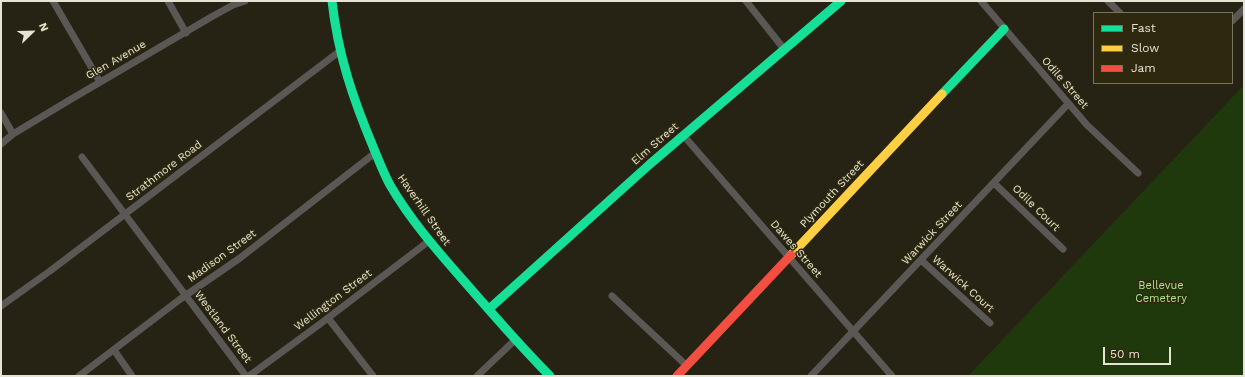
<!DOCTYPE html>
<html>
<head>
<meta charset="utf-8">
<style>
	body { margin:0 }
	#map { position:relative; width:1245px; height:377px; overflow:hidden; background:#262315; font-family:"Work Sans",sans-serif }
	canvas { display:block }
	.frame { position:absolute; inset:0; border:2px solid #e7e3d4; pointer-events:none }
	.legend { position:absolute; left:1093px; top:12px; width:140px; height:72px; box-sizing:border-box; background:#2d280e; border:1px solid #77735d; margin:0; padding:5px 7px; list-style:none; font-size:12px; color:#e7e3d4 }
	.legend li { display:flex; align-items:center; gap:8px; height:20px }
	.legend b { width:20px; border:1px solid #77735d }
	.north { position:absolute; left:12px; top:12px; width:40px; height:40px; -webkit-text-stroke:3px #2d280e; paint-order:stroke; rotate:67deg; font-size:11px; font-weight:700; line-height:16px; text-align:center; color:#e7e3d4 }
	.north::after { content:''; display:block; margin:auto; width:14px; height:18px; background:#e7e3d4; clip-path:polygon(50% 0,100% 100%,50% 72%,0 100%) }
	.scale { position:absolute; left:1103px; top:347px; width:68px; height:18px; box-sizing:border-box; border:2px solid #e7e3d4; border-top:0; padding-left:5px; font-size:12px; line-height:14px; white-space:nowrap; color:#e7e3d4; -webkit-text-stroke:3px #2d280e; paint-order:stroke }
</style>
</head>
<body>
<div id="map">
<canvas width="1245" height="377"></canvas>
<div class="frame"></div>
<ul class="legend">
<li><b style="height:5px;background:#16e098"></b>Fast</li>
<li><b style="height:5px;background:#ffcf43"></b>Slow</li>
<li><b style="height:5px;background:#f24e42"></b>Jam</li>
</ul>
<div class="north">N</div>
<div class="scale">50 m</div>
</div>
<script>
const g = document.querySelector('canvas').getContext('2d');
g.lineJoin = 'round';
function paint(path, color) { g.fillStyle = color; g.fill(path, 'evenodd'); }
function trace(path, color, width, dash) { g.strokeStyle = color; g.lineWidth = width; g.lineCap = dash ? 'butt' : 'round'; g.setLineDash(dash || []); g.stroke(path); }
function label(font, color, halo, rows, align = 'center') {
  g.font = font + ' "Work Sans",sans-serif'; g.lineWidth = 3; g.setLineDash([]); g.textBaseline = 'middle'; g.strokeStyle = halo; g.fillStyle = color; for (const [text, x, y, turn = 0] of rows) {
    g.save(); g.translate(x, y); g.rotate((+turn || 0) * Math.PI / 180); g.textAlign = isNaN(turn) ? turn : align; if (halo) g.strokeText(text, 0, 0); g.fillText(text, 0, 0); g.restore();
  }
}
const green = new Path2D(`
	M1244,85V376H968Z`);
const street = new Path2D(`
	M53,1L100,82
	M168,1L186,33
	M746,1L784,49
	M981,1L1087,125L1138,173
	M1108,1L1120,13
	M1232,21L1244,9
	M1,113L13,134
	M683,135L892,376
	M1,144L13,134L73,98L213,16L233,5L245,1
	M82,157L246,376
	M994,183L1063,249
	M921,260L990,323
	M612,296L687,366
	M1,306L50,271L340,51
	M328,318L373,376
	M114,350L132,376
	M79,376L179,300L240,258L375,153
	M249,376L320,324L429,241
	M477,376L515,340
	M811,376L1068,104`);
const fast = new Path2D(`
	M332,1C338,55 353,99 374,149C379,161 384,174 390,185C412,223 442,256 470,288C496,318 522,348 550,376
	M942,94L1004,29
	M489,309L650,164L841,1`);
const slow = new Path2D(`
	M791,255L942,94`);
const jam = new Path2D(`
	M677,376L791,255`);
const streetNames = [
	["Glen Avenue",116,60,-30],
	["Odile Street",1065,83,49],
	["Elm Street",655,144,-41],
	["Strathmore Road",164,171,-37],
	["Plymouth Street",832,194,-47],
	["Odile Court",1036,208,44],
	["Haverhill Street",424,210,55],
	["Warwick Street",932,233,-47],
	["Dawes Street",796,249,49],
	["Madison Street",222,256,-36],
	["Warwick Court",963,284,42],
	["Wellington Street",333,300,-37],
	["Westland Street",223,327,53]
];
const parkNames = [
	["Bellevue",1161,286],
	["Cemetery",1161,299]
];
paint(green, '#20390c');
trace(street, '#5b5755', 7);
trace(fast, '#16e098', 9);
trace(slow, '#ffcf43', 9);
trace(jam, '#f24e42', 9);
label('11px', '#e7e3d4', '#2d280e', streetNames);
label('11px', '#aae78b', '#2d280e', parkNames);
</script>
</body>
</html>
